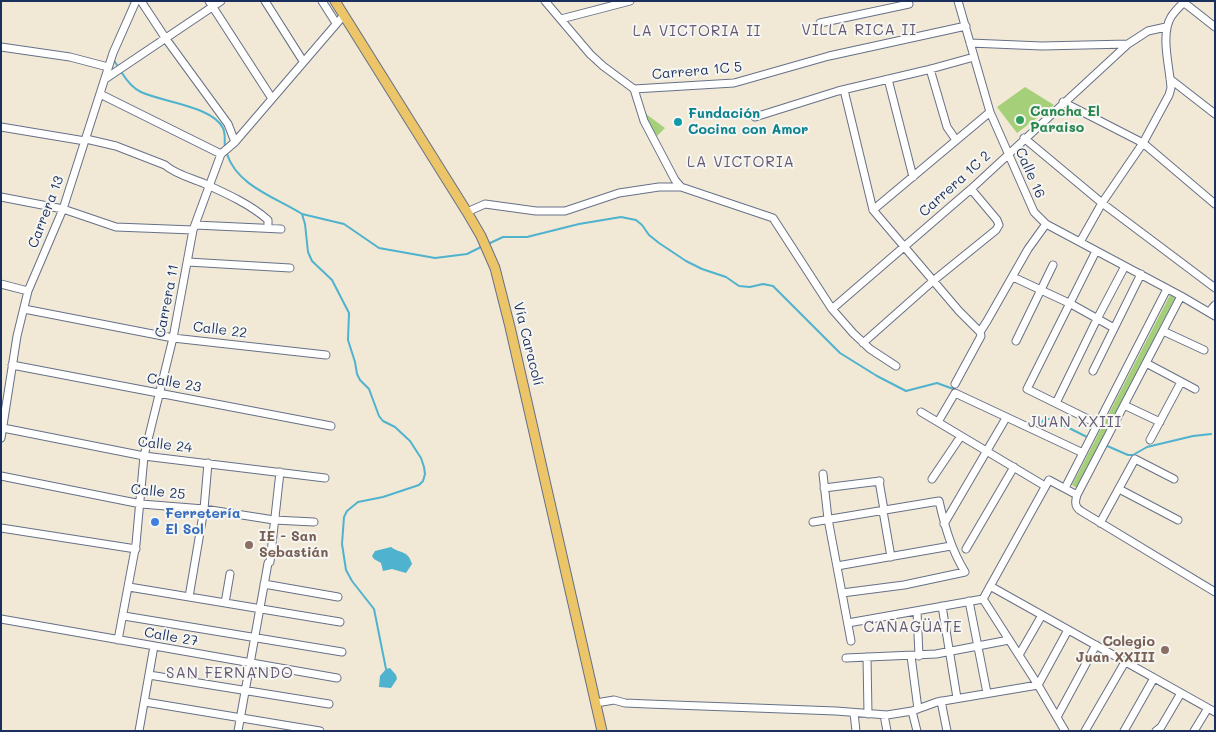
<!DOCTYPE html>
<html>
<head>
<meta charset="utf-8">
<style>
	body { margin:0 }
	#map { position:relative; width:1216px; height:732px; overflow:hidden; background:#f1e9d5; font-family:Mali,sans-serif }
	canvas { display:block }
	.frame { position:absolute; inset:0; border:2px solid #1b2f5e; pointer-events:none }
</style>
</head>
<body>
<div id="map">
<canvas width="1216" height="732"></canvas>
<div class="frame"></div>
</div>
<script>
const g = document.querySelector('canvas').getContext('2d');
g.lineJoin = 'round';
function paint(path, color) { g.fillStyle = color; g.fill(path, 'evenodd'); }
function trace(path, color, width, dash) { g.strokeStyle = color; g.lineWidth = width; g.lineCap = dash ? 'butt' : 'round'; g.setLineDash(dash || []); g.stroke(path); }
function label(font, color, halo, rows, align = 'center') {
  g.font = font + ' Mali,sans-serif'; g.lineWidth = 4; g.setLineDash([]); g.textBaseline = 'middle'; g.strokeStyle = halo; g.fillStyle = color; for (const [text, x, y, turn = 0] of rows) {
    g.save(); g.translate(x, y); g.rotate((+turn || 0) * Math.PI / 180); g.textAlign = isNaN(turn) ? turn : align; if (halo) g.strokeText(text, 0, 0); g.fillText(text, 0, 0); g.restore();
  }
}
const green = new Path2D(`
	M1025,87L1054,105L1017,133L997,107Z
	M646,114L665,128L657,136L644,117Z
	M1170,295L1175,298L1077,488L1072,485Z`);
const water = new Path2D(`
	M391,547C401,554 408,550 412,564L406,573L392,569L383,571L381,563L374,559L372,556L375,551Z
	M390,668L396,675L397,679L391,688L379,687L380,676L386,669Z`);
const stream = new Path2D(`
	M113,59L117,65
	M122,73C127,81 132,88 141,92C162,102 212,106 223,128C226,135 224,141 225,148
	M227,154C237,186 277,198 302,214L305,224L308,252L312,261L332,280L349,313L348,340L355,362L357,374L360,380L369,389L379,416L383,421L395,427L410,441L421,458L424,467L425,474L423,481L419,485L383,497L358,502L347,511L344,517L342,544L346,570L352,581L374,609L386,669
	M302,214L344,224L379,248L435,258L467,254L483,246
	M488,244L503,237H527L579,224L621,217L636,220L642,225L649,235L659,243L686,261L702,269L726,277L739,286L750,287L763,284L773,286L840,353L877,376L906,391L937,383L956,390
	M1037,429L1044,419H1051L1089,438
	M1105,445L1128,455H1133L1147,447L1193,436L1211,434`);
const minor = new Path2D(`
	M141,1L166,39L228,124L235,142
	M209,1L271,97
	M265,1L303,61
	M322,1L336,23
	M545,1L590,54L603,66L634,89L644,121L675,180L681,187L773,218L832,309L853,333L870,349L896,366
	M958,1L990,112L1034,212L1046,224L1181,296L1215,316
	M1182,1L1215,27
	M561,19L630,1
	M820,23L909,4
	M970,43L1042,46L1128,44
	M1,47L70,57L108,67
	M930,69L947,127L956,140
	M105,79L221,1
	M888,79L913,177
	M1170,79L1215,114
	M634,89L734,83L829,56L966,26
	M844,90L873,210L959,311L980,332
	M100,94L221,154
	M1063,102L1143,143L1215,204
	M755,117L838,91L927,70L974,57
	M1,127L85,141
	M1024,138L1102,203L1215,288
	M86,139L116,146L165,165C175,174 191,178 203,183C225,193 250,204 268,220V228
	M1,197L63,209L116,227L193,230
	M873,210L990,112
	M467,212L485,204L536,211H565L619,193L659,187H681
	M195,225L281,229
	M1080,242L1102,203L1143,143L1169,95L1171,88C1170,68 1160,35 1171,17C1174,12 1179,7 1184,2
	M1096,251L1027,389L1098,424
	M188,262L290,268
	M1013,277L1071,304L1114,328
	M1,284L28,291
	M1181,296L1077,495C1075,501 1074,507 1081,511L1215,592
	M24,309L173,338L326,355
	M832,309L971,189L1128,44L1148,31L1166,27
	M1209,312L1215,305
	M1163,331L1204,350
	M1016,341L1053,265
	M863,343L933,281L996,230L999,225L997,220L971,189
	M1146,363L1195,389
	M12,365L331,426
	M1093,371L1141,274
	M955,384L981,336L980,332L987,321L1028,249L1046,224
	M1056,403L1097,319L1125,266
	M1124,405L1160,422
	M921,412L1045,486
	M938,422L955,393L1083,453
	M3,428L144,456L325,478
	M1,438L17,336L28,291L63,209L113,53L136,1
	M1150,440L1181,382
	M823,474L828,519L851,641
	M1,476L141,504L204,509L274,520L314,522
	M932,479L961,436
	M879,481L884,510
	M824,488L880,481
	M1065,488L1167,289
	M1119,489L1178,520
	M883,511L891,557
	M813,522L939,501C945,527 951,549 965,572L904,585L842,593
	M1100,523L1135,459L1174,479
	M944,524L1006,418
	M1,528L136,549
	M966,549L1014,467
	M837,566L951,546
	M264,584L338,597
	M990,586L1215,712
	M129,587L340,622
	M189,597L204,509L208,463
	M983,599L1049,480L1077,495
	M983,599L1038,685L1065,731
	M969,601L987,693
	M225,603L230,574
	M942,606L957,698
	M917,611L919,656
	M124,616L342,652
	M1,619L337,678
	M848,623L983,599
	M118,640L136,544L144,456L173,338L193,230L221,154L235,142L344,15
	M1019,655L1042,615
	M911,656L918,709
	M867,657L868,714
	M846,658L936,654L1009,640
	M149,675L329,704
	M941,701L947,731
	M145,702L320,731
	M596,703L614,700L625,703L648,704L836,711L887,715L912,711L937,702L1038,685L1068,630
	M912,711L917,731
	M854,713L856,731
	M884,715L887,731
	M1057,717L1096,645
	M139,731L154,646
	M238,731L268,563L270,562L280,472
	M1085,731L1125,662
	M1124,731L1154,678
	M1156,731L1161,727L1181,693
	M1194,731L1208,708`);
const major = new Path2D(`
	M335,1L467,212L481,236L495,268L510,327L602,731`);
const markers = [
	[1020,120,5,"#2e9e5b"],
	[678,122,5,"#0f9aa8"],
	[155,522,5,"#3f7fe0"],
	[249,545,5,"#8d6e63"],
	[1165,650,5,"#8d6e63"]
];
const streetNames = [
	["Carrera 1C 5",697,71,-5],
	["Calle 16",1030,173,66],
	["Carrera 1C 2",955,184,-42],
	["Carrera 13",46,212,-69],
	["Carrera 11",167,301,-79],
	["Calle 22",220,330,7],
	["Vía Caracolí",528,344,76],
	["Calle 23",174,383,10],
	["Calle 24",165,445,7],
	["Calle 25",158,492,6],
	["Calle 27",171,637,10]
];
const leisureNames = [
	["Cancha El",1030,112],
	["Paraiso",1030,128]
];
const cultureNames = [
	["Fundación",688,114],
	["Cocina con Amor",688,130]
];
const shopNames = [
	["Ferretería",165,514],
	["El Sol",165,530]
];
const educationNames = [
	["IE - San",259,537],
	["Sebastián",259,553],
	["Colegio",1155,642,"right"],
	["Juan XXIII",1155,658,"right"]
];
const neighbourhoodNames = [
	["VILLA RICA II",859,30],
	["LA VICTORIA II",697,31],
	["LA VICTORIA",741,162],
	["JUAN XXIII",1075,422],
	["CAÑAGÜATE",913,627],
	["SAN FERNANDO",230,673]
];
paint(green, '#a6cf7a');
paint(water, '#4fb2ce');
trace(stream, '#4fb2ce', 2);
trace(minor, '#667088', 9);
trace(major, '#667088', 11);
trace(minor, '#fff', 7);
trace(major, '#edc569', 9);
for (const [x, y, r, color] of markers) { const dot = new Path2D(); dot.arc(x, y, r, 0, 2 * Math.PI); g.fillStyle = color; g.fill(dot); trace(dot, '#f6f6f2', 2); }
label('14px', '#1b2f5e', '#f6f6f2', streetNames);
label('bold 14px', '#27864d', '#f6f6f2', leisureNames, 'left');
label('bold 14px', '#0d838f', '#f6f6f2', cultureNames, 'left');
label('bold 14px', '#366cbe', '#f6f6f2', shopNames, 'left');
label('bold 14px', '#785e54', '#f6f6f2', educationNames, 'left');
g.letterSpacing = '1px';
label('15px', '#655974', '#f6f6f2', neighbourhoodNames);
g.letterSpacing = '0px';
</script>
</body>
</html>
